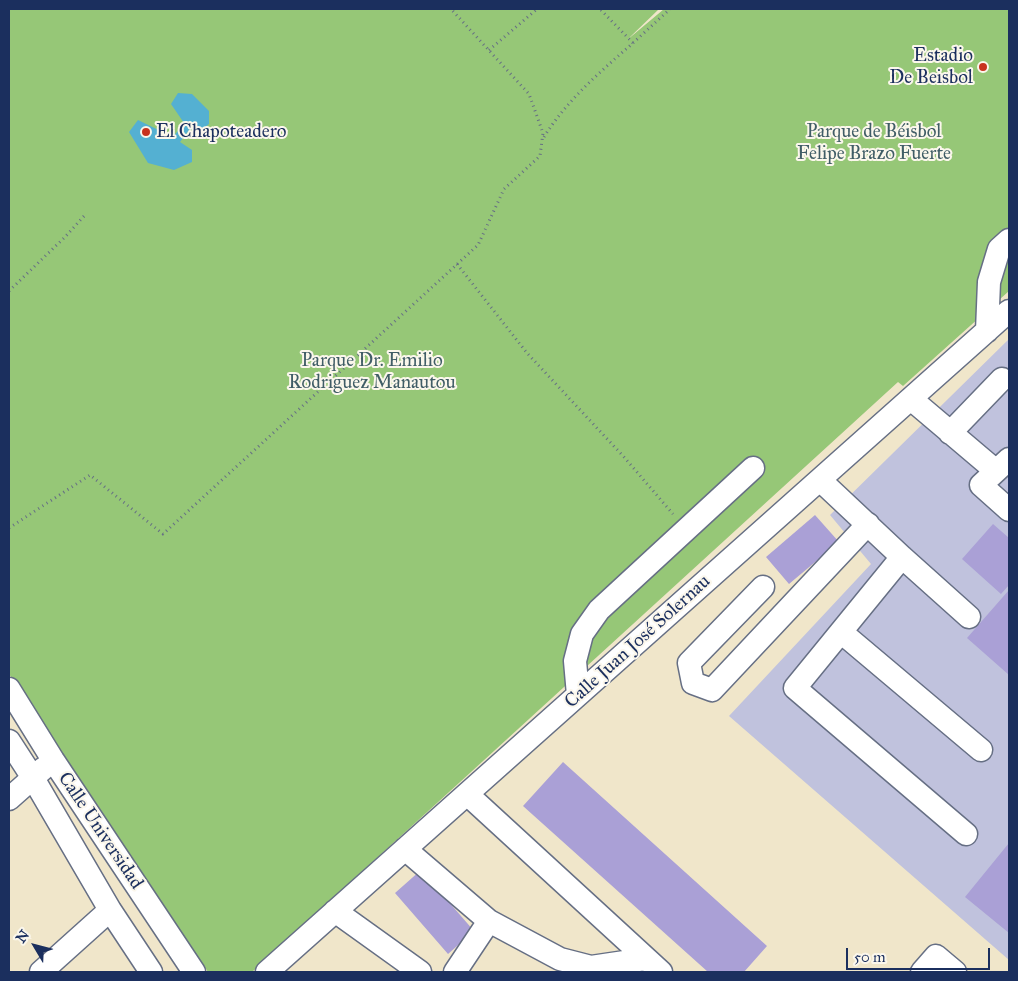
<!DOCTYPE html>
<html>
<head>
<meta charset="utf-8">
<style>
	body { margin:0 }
	#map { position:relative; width:1018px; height:981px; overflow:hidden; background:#f0e6ca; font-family:"IM FELL Great Primer",serif }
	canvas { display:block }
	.frame { position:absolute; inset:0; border:10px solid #1b2f5e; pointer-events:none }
	.north { position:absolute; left:10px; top:921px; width:50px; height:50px; -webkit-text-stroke:4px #fbf7ec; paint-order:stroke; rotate:307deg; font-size:14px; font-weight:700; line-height:20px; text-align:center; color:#1b2f5e }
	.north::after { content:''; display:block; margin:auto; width:18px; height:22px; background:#1b2f5e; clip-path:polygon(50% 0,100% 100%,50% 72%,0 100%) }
	.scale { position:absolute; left:846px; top:948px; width:144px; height:22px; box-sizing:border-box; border:2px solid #1b2f5e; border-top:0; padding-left:6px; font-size:15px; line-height:18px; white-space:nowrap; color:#1b2f5e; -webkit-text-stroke:4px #fbf7ec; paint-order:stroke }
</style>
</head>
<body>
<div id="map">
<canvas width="1018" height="981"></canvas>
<div class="frame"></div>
<div class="north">N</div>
<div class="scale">50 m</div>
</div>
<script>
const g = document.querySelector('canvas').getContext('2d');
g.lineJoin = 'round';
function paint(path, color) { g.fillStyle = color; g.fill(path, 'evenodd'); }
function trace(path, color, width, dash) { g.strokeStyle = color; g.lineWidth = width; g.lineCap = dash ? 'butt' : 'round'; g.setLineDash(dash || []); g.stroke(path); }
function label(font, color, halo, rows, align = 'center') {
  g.font = font + ' "IM FELL Great Primer",serif'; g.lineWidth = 4; g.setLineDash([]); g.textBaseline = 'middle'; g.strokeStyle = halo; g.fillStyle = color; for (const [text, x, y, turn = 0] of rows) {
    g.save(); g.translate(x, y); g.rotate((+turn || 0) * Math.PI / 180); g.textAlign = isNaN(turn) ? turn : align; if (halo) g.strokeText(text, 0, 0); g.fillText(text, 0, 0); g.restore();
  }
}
const industrial = new Path2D(`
	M1009,339V960L729,716L871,564L830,515Z`);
const green = new Path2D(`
	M9,9H659L627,40L664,9H1009V291L903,386L898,382L252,972H208L9,674Z`);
const water = new Path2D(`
	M178,93L192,94L209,111V124L200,131L190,129L180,142L192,150V162L174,170L148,163L129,132L138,120L173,137L184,123L171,104Z`);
const building = new Path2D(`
	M815,515L839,542L789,584L766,557Z
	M993,524L1009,538V585L1001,594L962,559Z
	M1009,590V675L967,638Z
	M563,762L767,946L744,972H708L523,806Z
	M1009,843V933L965,897Z
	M421,870L474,931L448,954L395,893Z`);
const path = new Path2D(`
	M633,43L670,9
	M489,50L537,9
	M544,137C567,100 600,72 633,43L600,9
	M457,264L527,353L624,457L673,514
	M9,291L65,237L85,215
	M9,528L90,475L163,534L478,245L504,189L540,156L543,133L529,94L451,9`);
const minor = new Path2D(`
	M987,331L989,282L999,249L1009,240
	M911,399L996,471
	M950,433L1002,379
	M1009,459L981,485L1009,510
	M820,480L902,557L969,617
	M902,557L795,688L966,834
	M763,587L689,663L693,683L712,690L868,524
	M841,632L981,750
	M9,689L53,760L194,972
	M578,695L575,661L582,634L599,610L753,468
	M9,741L33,778L110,910L151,972
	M467,794L661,972
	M9,799L44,768
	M405,849L489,921L455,972
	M335,911L420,972
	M489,921L560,959L591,967L645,959
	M41,972L110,910
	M267,972L1009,311
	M922,972L936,956L955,972`);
const markers = [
	[983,67,5,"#c8321e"],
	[146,132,5,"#c8321e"]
];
const poiNames = [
	["Estadio",973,56],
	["De Beisbol",973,78],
	["El Chapoteadero",156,132,"left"]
];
const parkNames = [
	["Parque de Béisbol",874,132],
	["Felipe Brazo Fuerte",874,154],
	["Parque Dr. Emilio",372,361],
	["Rodriguez Manautou",372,383]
];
const streetNames = [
	["Calle Juan José Solernau",638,642,-42],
	["Calle Universidad",100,831,56]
];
paint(industrial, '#c0c2dd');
paint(green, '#96c777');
paint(water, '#54b0d2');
paint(building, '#aaa0d6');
trace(minor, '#666f84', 25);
trace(path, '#666f84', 3, [1, 4]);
trace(minor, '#fff', 22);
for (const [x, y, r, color] of markers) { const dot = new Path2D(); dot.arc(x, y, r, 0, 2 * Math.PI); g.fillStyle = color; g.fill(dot); trace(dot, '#fbf7ec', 2); }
label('19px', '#1b2f5e', '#fbf7ec', poiNames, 'right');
label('19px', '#405d66', '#fbf7ec', parkNames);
label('19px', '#1b2f5e', '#fbf7ec', streetNames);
</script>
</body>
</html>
